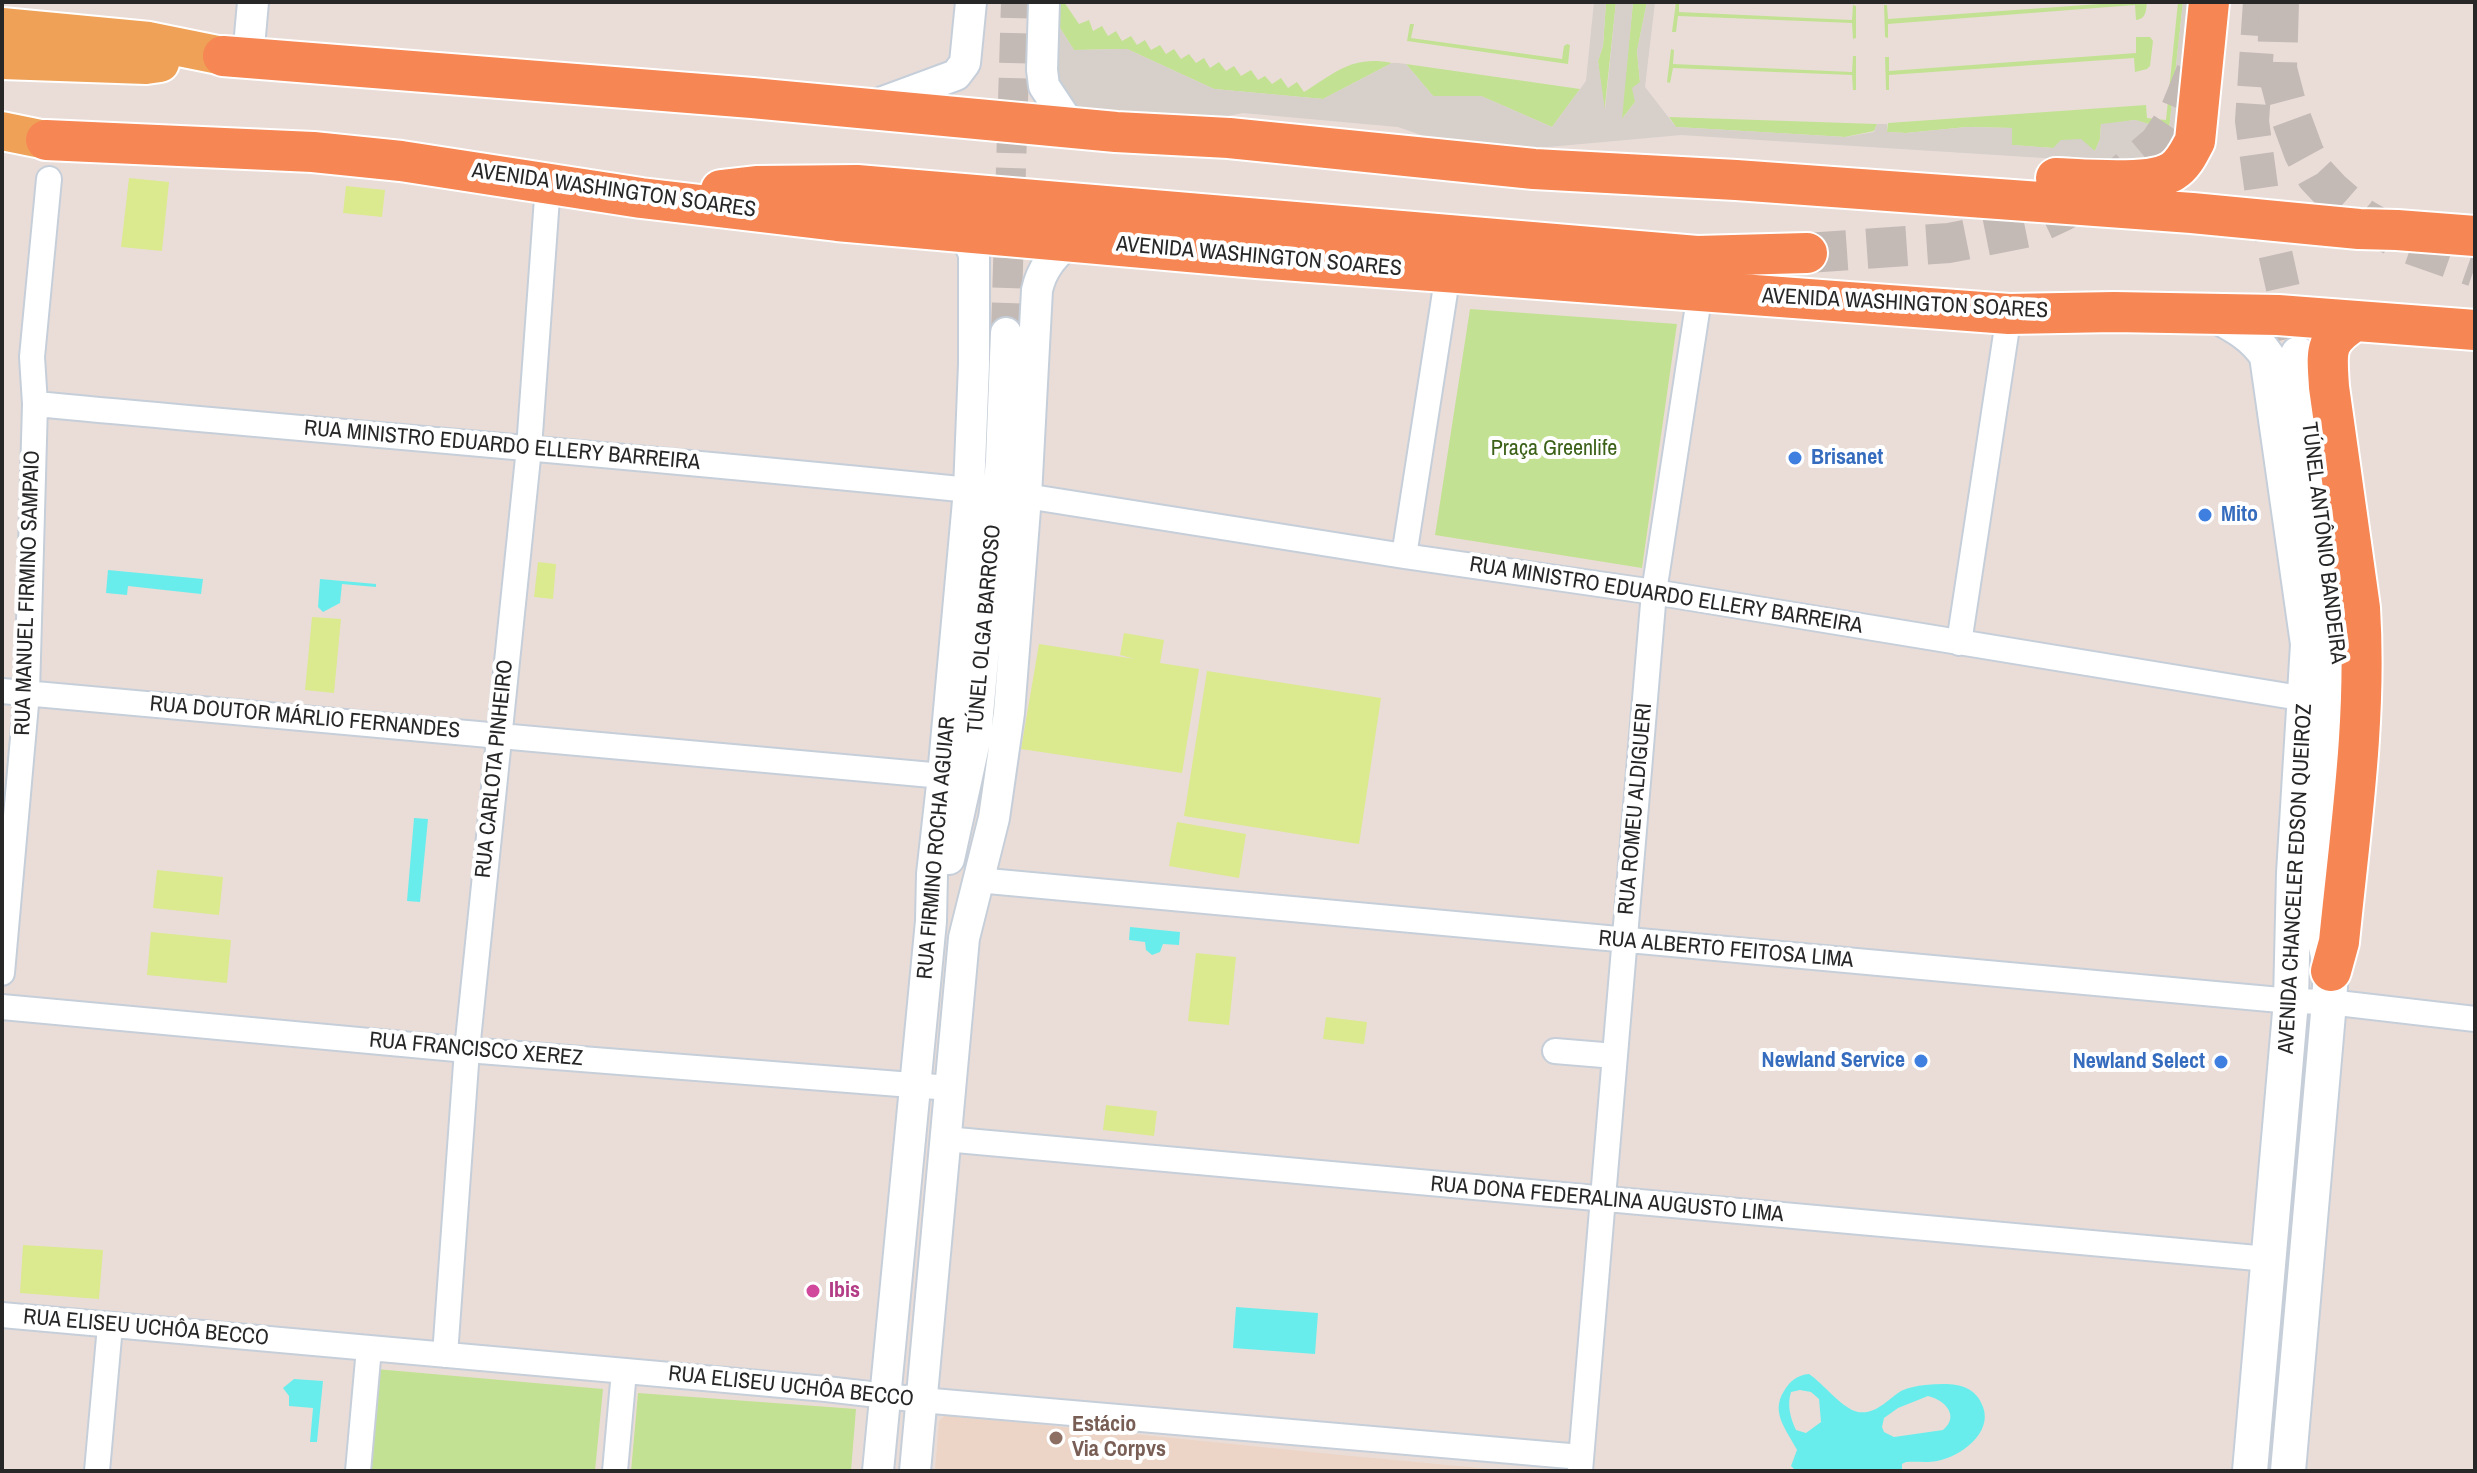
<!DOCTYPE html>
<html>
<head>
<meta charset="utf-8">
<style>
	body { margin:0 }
	#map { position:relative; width:2477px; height:1473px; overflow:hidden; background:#eaddd8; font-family:"Archivo Narrow",sans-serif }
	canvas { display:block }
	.frame { position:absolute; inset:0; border:4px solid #272727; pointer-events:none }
</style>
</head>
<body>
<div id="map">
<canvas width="2477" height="1473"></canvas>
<div class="frame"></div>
</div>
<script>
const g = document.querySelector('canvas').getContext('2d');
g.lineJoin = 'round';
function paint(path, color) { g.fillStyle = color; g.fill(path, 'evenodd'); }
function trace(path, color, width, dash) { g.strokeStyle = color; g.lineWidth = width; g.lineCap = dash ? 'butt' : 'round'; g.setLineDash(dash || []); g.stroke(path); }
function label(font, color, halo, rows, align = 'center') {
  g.font = font + ' "Archivo Narrow",sans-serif'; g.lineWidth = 8; g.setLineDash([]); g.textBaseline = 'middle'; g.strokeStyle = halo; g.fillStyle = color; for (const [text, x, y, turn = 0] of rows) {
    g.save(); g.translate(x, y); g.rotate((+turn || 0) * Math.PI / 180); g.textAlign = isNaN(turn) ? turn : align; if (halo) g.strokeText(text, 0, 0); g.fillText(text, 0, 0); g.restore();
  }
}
const education = new Path2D(`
	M945,1415L1341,1455L1512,1471H935L939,1421Z`);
const green = new Path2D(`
	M1054,2H1064L1079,24L1089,20L1093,31L1102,26L1108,36L1116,31L1122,41L1131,36L1137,45L1145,40L1151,50L1160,45L1166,54L1174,49L1181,59L1189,54L1196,63L1204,58L1210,68L1219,62L1226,71L1234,66L1241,76L1251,70L1258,80L1265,76L1272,84L1281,78L1288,88L1297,82L1304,92C1336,72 1353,55 1392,63L1323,99L1214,89L1127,49L1074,50L1053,17Z
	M1606,2H1616L1604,115L1598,61L1603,46Z
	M1633,2H1647L1637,51L1640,82L1635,102L1621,120Z
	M1676,2H1679V12L1852,20L1853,5L1856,6V38L1853,39L1852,23L1678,16L1676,32H1672Z
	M2128,2H2147C2146,11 2146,19 2136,20L2135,5L1888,24V38L1885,37L1884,5H1887L1888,19Z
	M2178,2H2183L2169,130L2135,120L2101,125L2100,139L2095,151L2011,145L2012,128L1967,127L1906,133L1887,132L1888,123L2146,105L2147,118L2166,120Z
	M1410,24H1414L1411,38L1562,59L1564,46L1567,44L1570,45L1568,64L1407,41Z
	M2136,37H2150L2153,41L2150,66L2147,69L2135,72L2134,58L1889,75V90H1886L1885,57H1889V71L2136,53Z
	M1671,49L1674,50L1673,64L1852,72L1853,56H1856V90H1853L1852,75L1673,68L1670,83L1667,82Z
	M1406,64L1580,89L1552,127L1481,96H1433Z
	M1669,117L1877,124L1874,131L1845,137L1676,127Z
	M1470,309L1677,324L1642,568L1435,535Z
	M376,1369L603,1389L595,1471H368Z
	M638,1393L856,1409L851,1471H631Z`);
const pitch = new Path2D(`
	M129,178L169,182L162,251L121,247Z
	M346,186L385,190L382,217L343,213Z
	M538,562L556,564L553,599L534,597Z
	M312,617L341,619L334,693L305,690Z
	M1124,633L1164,640L1160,663L1199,669L1182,773L1021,749L1039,644L1135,659L1120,655Z
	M1207,671L1381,698L1359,844L1184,816Z
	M1177,822L1246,834L1239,878L1169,866Z
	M157,870L223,877L219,915L153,908Z
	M151,932L231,940L227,983L147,975Z
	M1196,953L1236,957L1229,1025L1188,1021Z
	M1326,1017L1367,1022L1364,1044L1323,1039Z
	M1106,1105L1157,1111L1154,1136L1103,1130Z
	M23,1245L103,1250L99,1299L20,1293Z`);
const plaza = new Path2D(`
	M1594,2H1606L1603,46L1598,61L1605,110L1616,2H1633L1622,119L1635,102L1632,88L1640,82L1637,51L1647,2H1655L1645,87L1676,127L1845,137L1874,132L1877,124H1887V132L1906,133L1967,127L2012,128V145L2053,148L2061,140L2081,139L2095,151L2100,139L2101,124L2135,120L2169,130L2183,2H2197L2182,143L2154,165L1681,135L1537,148L1441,142L1398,127L1243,113L1212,119L1076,111L1056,101L1053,17L1074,50L1127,49L1214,89L1323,99L1392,63H1398L1406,64L1433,96H1481L1552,127L1586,81Z`);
const water = new Path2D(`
	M108,570L203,579L201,594L128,586L127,595L106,593Z
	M320,579L376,584V587L342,584L340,603L323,612L318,607Z
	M414,818L428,819L420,902L407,901Z
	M1130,927L1180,932L1179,945L1163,944L1160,952L1152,955L1146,950L1145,942L1129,940Z
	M1236,1307L1318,1313L1315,1354L1233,1348Z
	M1809,1374C1824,1384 1841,1408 1858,1412C1876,1415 1888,1399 1901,1391C1909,1387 1917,1386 1925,1385C1948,1383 1974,1381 1983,1407C1993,1433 1960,1457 1937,1461C1926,1463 1916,1461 1906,1462L1902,1464V1471H1796L1791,1466L1797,1450C1787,1430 1770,1413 1784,1391C1790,1381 1797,1375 1809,1374ZM1800,1390L1811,1392L1819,1399L1821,1422L1806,1433L1796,1430C1790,1417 1787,1405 1791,1392ZM1928,1396C1945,1400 1960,1416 1943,1430L1894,1437L1884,1432L1882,1427L1884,1418L1898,1408Z
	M294,1379L323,1381L317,1442H310L313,1408L289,1406V1396L283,1388Z`);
const tertiaryTunnel = new Path2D(`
	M1006,333L1016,2`);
const secondaryTunnel = new Path2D(`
	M2260,2L2252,121L2262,194L2295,342`);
const trunkTunnel = new Path2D(`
	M2279,2L2277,69L2287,107L2304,153L2316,175L2330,190L2362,218L2404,242L2475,267
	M1807,253L1949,243L2029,227L2061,212L2112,184L2159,144L2179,114L2199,65`);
const minor = new Path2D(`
	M35,404C346,433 658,458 969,490
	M1026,496L1404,556L1654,592L2306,699
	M1404,556L1448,273
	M1959,643L2009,314
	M2,691L943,776
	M977,880L2291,1001L2329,1002L2475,1019
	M2,973L27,693L35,404L32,357L49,179
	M2,1007L467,1050L950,1088
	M1555,1051L1615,1056
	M945,1139L2268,1259
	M2,1315L826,1389L921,1400L1581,1457
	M445,1355L467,1050L529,448L548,184
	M97,1471L110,1326
	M358,1471L369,1348
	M615,1471L624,1371
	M1580,1471L1654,592L1700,292`);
const tertiary = new Path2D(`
	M1044,2L1042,70L1044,86L1072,128
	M248,58L253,2
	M872,106L956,75L965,63L971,2
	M949,859L976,736L1001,461L1006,333
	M878,1471L931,921L932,874L943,776L969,490L974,364V254L968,241L956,231
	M915,1471L964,938L994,818L1009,713L1026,496L1037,290C1042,268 1052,258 1068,242`);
const secondary = new Path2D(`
	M2215,315C2236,326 2254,336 2267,356L2308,644L2294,873L2291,1001L2250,1471
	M2288,1471L2329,1002L2331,971L2325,941L2323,818L2340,677L2338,643L2298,354`);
const primary = new Path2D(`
	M2,27L149,41L223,56
	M2,60L146,65L160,63
	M2,131L46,140`);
const trunk = new Path2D(`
	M223,56L752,98L1116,132L1229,138L1534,169L1736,180L2192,213L2359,229L2397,230L2475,236
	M46,140L313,152L401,161L641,198L837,221L1257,258L2009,314L2114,312L2278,315L2475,330
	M2056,178C2084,179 2151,186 2173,171C2184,164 2189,152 2195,141L2209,2
	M721,190L756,186L857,185L1697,256L1807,253
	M2331,971L2339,942C2350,831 2367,720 2360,608L2329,387C2327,351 2323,341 2355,321`);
const markers = [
	[1795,458,8,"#3f7fe0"],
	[2205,515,8,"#3f7fe0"],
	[1921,1061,8,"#3f7fe0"],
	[2221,1062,8,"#3f7fe0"],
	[813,1291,8,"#d1479c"],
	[1056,1438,8,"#8d6e63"]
];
const streetNames = [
	["AVENIDA WASHINGTON SOARES",614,191,8],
	["AVENIDA WASHINGTON SOARES",1259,257,5],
	["AVENIDA WASHINGTON SOARES",1905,304,3],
	["RUA MINISTRO EDUARDO ELLERY BARREIRA",502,446,5],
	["TÚNEL ANTÔNIO BANDEIRA",2323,543,83],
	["RUA MANUEL FIRMINO SAMPAIO",28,593,-88],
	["RUA MINISTRO EDUARDO ELLERY BARREIRA",1666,596,9],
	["TÚNEL OLGA BARROSO",985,629,-85],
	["RUA DOUTOR MÁRLIO FERNANDES",305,718,5],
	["RUA CARLOTA PINHEIRO",495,769,-84],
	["RUA ROMEU ALDIGUERI",1636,809,-85],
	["RUA FIRMINO ROCHA AGUIAR",937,848,-85],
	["AVENIDA CHANCELER EDSON QUEIROZ",2296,879,-87],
	["RUA ALBERTO FEITOSA LIMA",1726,950,5],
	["RUA FRANCISCO XEREZ",476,1050,5],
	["RUA DONA FEDERALINA AUGUSTO LIMA",1607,1200,5],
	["RUA ELISEU UCHÔA BECCO",146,1328,5],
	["RUA ELISEU UCHÔA BECCO",791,1387,6]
];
const parkNames = [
	["Praça Greenlife",1554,449]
];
const shopNames = [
	["Brisanet",1811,458],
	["Mito",2221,515],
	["Newland Service",1905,1061,"right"],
	["Newland Select",2205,1062,"right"]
];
const hotelNames = [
	["Ibis",829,1291]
];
const educationNames = [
	["Estácio",1072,1425],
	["Via Corpvs",1072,1450]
];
paint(education, '#ecd5c6');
paint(green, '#c3e193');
paint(pitch, '#dbe98f');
paint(plaza, '#d6cfca');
paint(water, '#69edec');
trace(tertiaryTunnel, '#c3b9b5', 30, [30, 15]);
trace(secondaryTunnel, '#c3b9b5', 34, [34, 17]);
trace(trunkTunnel, '#c3b9b5', 40, [40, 20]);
trace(minor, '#c6cfd9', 28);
trace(tertiary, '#c6cfd9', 34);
trace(secondary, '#c6cfd9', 38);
trace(primary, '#fff', 42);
trace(trunk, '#fff', 44);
trace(minor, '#fff', 24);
trace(tertiary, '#fff', 30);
trace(secondary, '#fff', 34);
trace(primary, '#efa257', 38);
trace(trunk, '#f68653', 40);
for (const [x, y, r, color] of markers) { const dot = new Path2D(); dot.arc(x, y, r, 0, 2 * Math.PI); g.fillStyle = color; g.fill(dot); trace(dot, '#fff', 3); }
label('22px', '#272727', '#fff', streetNames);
label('22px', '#3c6119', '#fff', parkNames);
label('bold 22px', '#366cbe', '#fff', shopNames, 'left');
label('bold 22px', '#b23c85', '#fff', hotelNames, 'left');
label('bold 22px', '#785e54', '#fff', educationNames, 'left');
</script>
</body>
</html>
